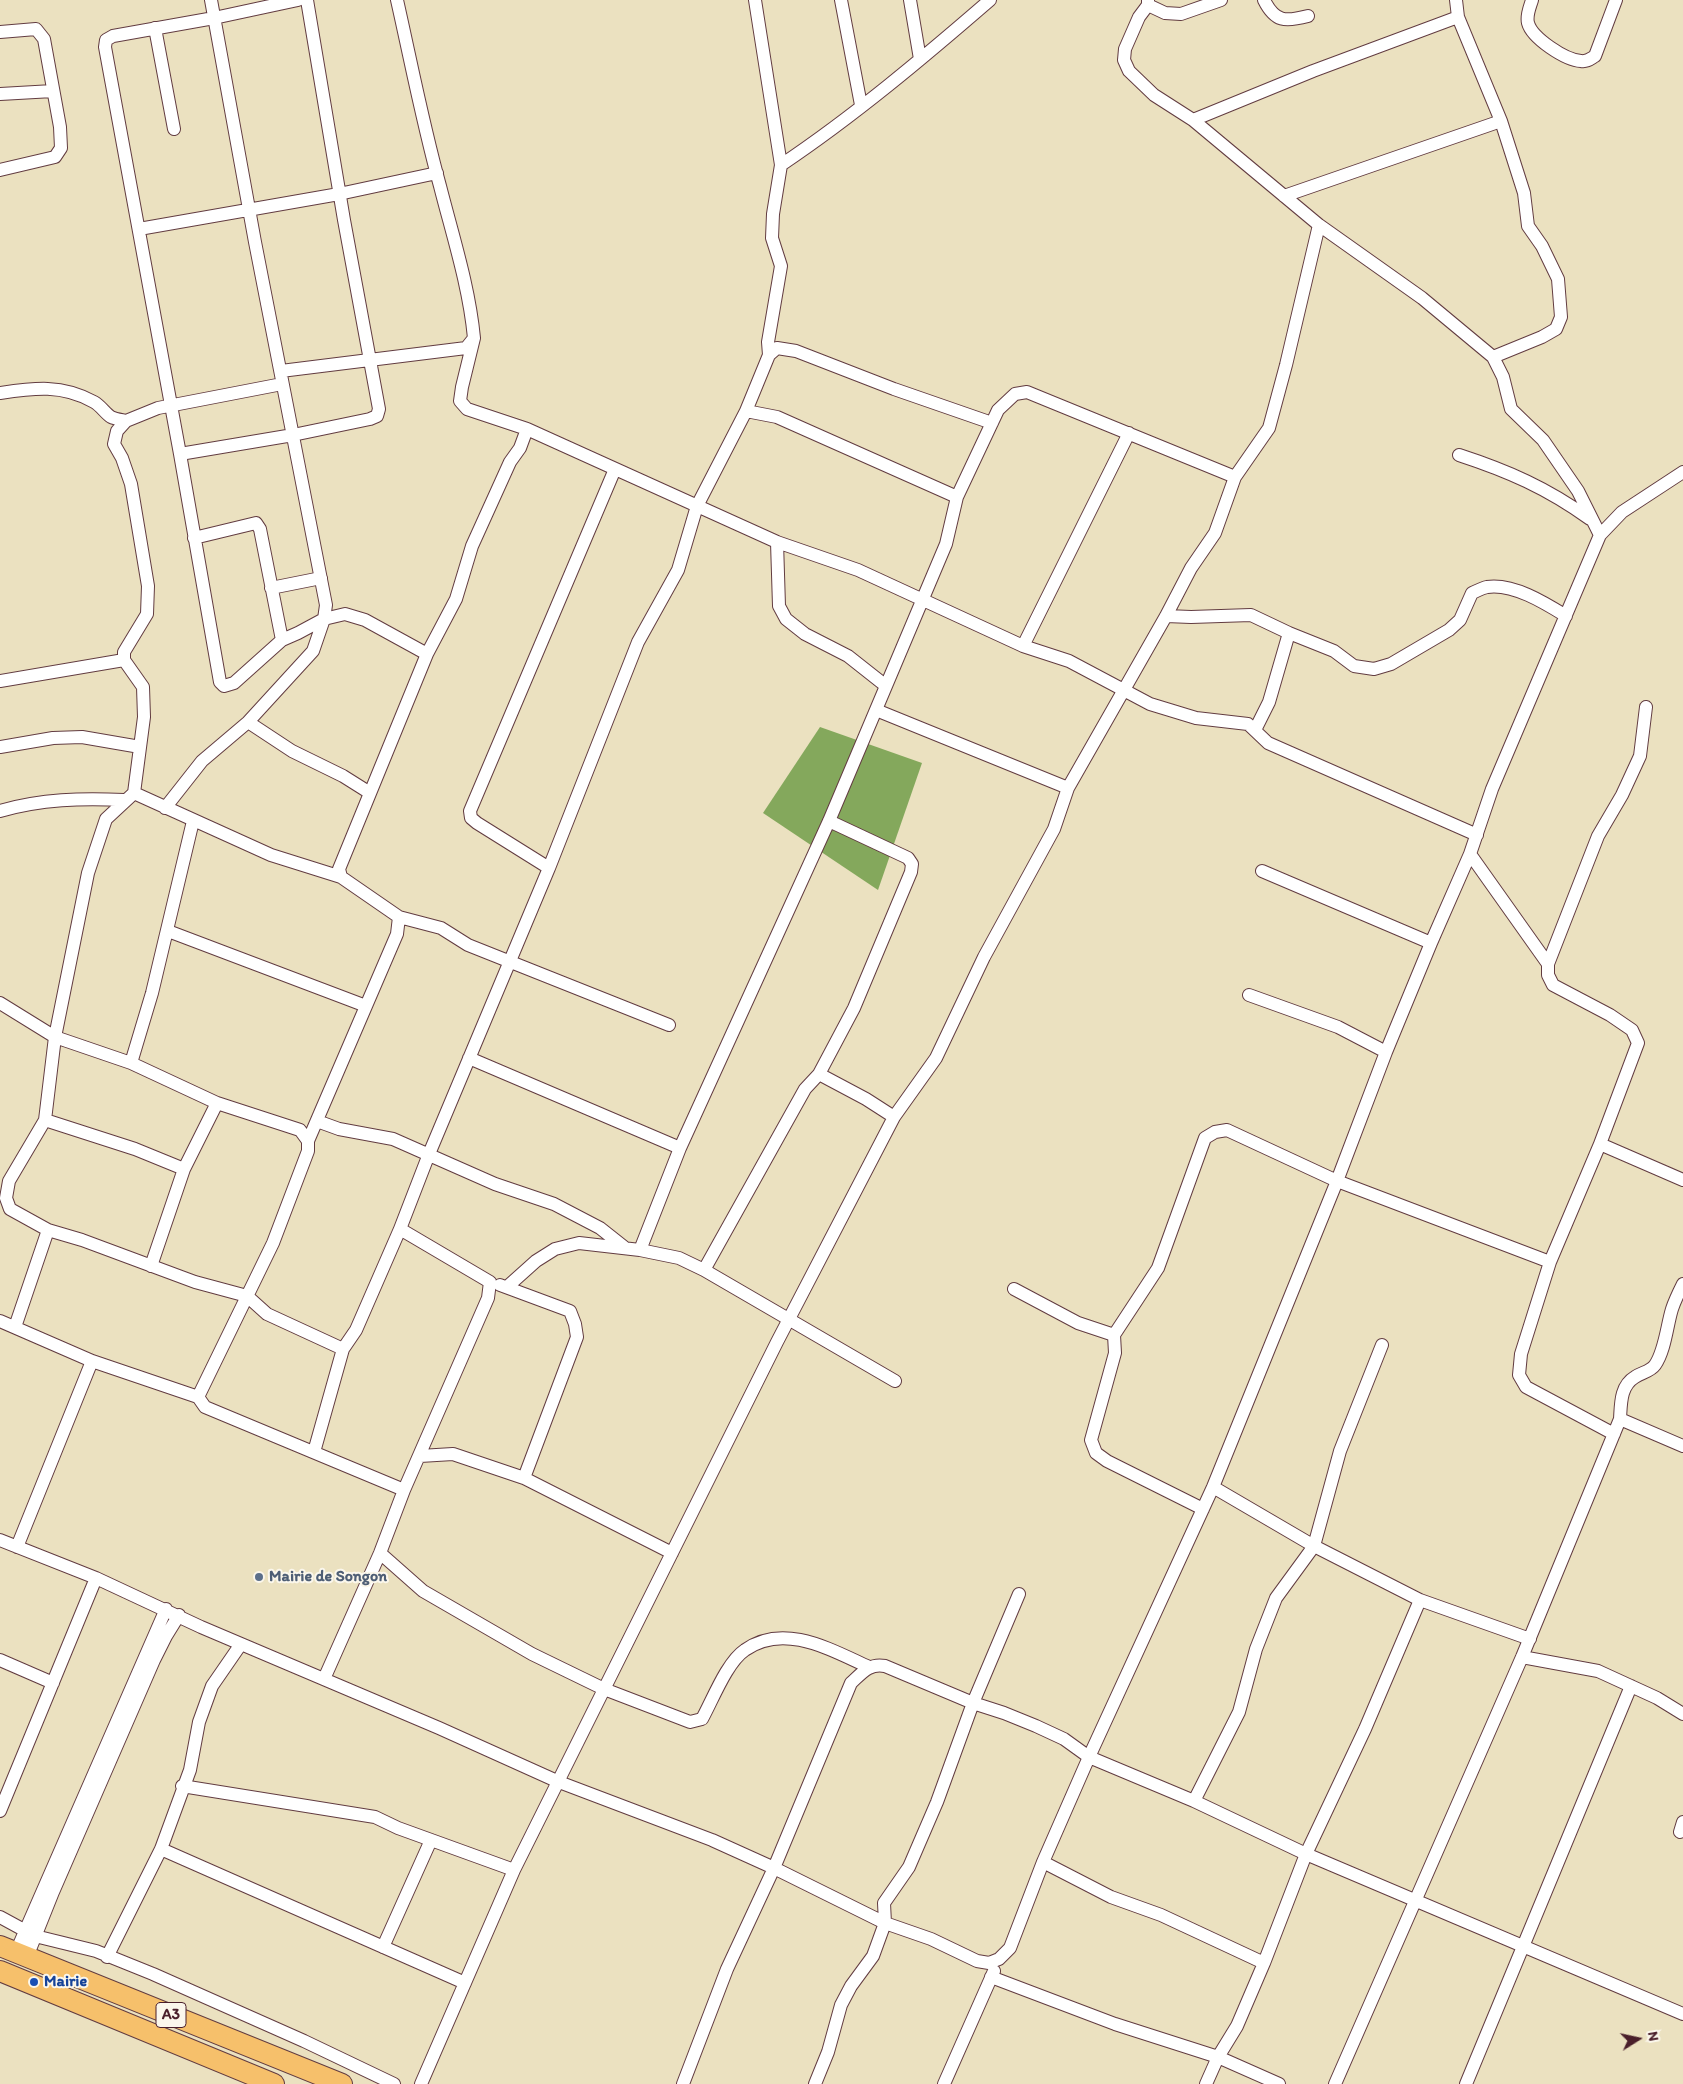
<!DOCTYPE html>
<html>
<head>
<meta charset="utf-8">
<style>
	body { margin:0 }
	#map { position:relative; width:1683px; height:2084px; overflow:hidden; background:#ebe1c0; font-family:Itim,sans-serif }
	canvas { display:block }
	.north { position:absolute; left:1613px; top:2014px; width:50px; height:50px; -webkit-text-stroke:4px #fbf7ec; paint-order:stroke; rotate:80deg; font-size:14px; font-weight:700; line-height:20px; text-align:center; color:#4a1f2b }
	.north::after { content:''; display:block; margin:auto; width:18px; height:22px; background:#4a1f2b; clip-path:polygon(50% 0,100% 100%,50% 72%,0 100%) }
</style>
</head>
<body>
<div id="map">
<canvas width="1683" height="2084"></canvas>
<div class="north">N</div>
</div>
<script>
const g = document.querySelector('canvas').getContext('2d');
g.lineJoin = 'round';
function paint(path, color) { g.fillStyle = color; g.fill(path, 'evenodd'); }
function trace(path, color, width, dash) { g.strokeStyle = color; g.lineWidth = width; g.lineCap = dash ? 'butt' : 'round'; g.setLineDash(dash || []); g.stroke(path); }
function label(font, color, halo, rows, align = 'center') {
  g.font = font + ' Itim,sans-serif'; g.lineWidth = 4; g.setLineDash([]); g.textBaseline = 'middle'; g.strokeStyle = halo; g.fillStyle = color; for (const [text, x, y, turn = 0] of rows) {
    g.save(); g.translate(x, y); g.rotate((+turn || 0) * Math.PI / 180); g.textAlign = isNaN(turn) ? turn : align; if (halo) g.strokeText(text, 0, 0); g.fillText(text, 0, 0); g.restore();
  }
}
const forest = new Path2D(`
	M820,727L922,763L878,890L763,813Z`);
const minor = new Path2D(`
	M298,0L214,18L113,36L106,40L105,47L180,454L220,682L224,686L234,683L282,640L298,633L324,619L345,614L365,620L427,654
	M755,0L781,165L773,214L772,238L781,266L768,342L769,355
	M841,0L861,105
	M910,0L920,59
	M1148,0V5L1139,17L1125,49L1124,60L1129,71L1154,95L1193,120L1319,225L1422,298L1493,357L1503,377L1511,409L1543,440L1578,491L1600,535
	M1264,0C1275,22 1285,22 1308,16
	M1456,0L1458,17L1501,121L1524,193L1528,226L1542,246L1558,279L1561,317L1556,329L1542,337L1493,357
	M1532,0C1530,7 1526,15 1528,23C1532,38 1565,60 1581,61C1587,62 1590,59 1595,56L1616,0
	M1148,5L1165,13L1181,14L1221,0
	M155,28L174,129
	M0,32L36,29L44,39L60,127L61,148L55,157L0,170
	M0,94L53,91
	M1193,120L1313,71L1458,17
	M781,165C854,116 923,58 990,0
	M1284,196L1501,121
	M139,229L339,194L437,173
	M281,371L466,348L474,338C469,286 453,237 440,186C423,125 411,62 397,0
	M282,384L158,408L126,421L117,431L114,444L122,458L131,484L148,586L147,614L124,652V660L143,687L144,717L134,793L106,819L88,873L55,1037L45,1120L9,1181L6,1198L10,1209L48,1230L82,1240L195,1282L247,1296L267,1314L343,1349
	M0,393C34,388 62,384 94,402C101,406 105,413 111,417C115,419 122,420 126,421
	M746,411L777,417L957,497
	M527,429L777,542L858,570L1023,646L1069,661L1150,704L1196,718L1248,724L1268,743L1477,835
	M180,454L293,435L370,419L377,416L379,409L344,220L307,0
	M1459,455C1508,471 1547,488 1590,519
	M194,538L256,523L260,529L282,640
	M777,542L779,606L786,619L805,634L848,656L886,686
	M271,588L321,578
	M1166,616L1191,617L1251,615L1289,633L1334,651L1354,666L1374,669L1391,664L1449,630L1460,620L1472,593C1477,591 1482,588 1487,587C1513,583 1545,603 1566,616
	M1023,646L1129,433
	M0,681L124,660
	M1646,707L1640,756L1622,795L1598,836L1548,964V975L1553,985L1610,1015L1632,1030L1638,1043L1600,1144L1683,1180
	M876,710L1068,788
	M248,722L292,751L343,776L370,793
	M1255,730L1269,702L1289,633
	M0,747L53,738L82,737L140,747
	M134,793L271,855L341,877
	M165,808L202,761L248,722L313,651L324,619L326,605L255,242L211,0
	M0,811C41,799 82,798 124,800
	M1470,854L1548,964
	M549,868L477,823L471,818L470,811L615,469
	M1262,871L1431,943
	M399,917L441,928L468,945L669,1025
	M168,931L366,1006
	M1249,995L1338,1027L1386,1052
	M0,1003L55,1037L131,1063L217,1103L300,1130L308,1141V1151L273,1243L198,1397L205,1407L404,1490L380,1553L324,1679
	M469,1058L680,1148
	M131,1063L152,993L193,821
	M819,1074L866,1099L894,1117
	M45,1120L135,1149L184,1169
	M317,1121L339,1129L393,1139L495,1184L554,1204L600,1228L624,1247
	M308,1141L397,934L399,917L341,877L339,869L427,654L456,599L472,546L510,462L520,448L527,429L467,409L460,401L462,387L474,338
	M1600,1144L1550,1262L1521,1354L1519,1375L1526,1387L1614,1434
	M640,1250L680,1148L829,821L946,544L957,497L998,410L1015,394L1027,392L1235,477
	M151,1266L184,1169L217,1103
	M704,1270L805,1089L819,1074L854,1008L911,872L912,864L908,858L829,821
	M500,1285L570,1311L575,1324L577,1337L524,1478
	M507,1287L536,1261L555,1249L579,1243L640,1250L679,1258L704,1270L895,1381
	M1014,1289L1078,1323L1114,1335
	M0,1321L92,1361
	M15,1327L48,1230
	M1620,1419L1683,1446
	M314,1452L343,1349L356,1330L400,1229
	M420,1456L453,1454L524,1478L672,1553
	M1213,1487L1314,1546L1420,1600L1365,1729L1306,1854L1264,1963L1237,2026L1218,2057L1279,2084
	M404,1490L488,1298L490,1282L400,1229L429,1154L549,868L638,642L678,570L697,506L746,411L769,355L777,348L796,351L894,389L992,423
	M1203,1509L1107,1461L1096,1453L1091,1440L1115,1353L1114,1335L1158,1268L1205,1138L1215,1132L1227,1130L1337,1181L1550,1262
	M0,1540L96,1578L201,1627L439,1728L559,1782L712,1840L774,1868L885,1923L931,1939L977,1961L989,1963L999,1959L1010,1948L1043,1862L1089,1757L1213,1487L1337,1181L1386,1052L1431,943L1470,854L1492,789L1600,535L1622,512L1683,472
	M17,1547L92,1361L198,1397
	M380,1553L423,1591L532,1654L604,1689L690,1722L702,1719C713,1699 727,1662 745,1650C784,1622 831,1650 869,1667
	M1420,1600L1530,1639
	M1522,1657L1598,1671L1657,1698L1683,1714
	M0,1660L53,1683
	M182,1786L375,1817L398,1828L514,1870
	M1194,1801L1239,1712L1256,1649L1276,1598L1314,1546L1340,1451L1382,1345
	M0,1811L96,1578
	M1680,1832L1683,1822
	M161,1849L465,1983
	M1043,1862L1111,1897L1161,1915L1264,1963
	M0,1917L35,1936L96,1951L153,1974L304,2041L394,2084
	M383,1947L431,1840
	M16,1952L166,1609
	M27,1957L53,1892L154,1660L166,1636L179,1615
	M107,1957L161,1849L190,1770L199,1722L212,1686L241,1644
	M991,1977L1115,2024L1218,2057L1206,2084
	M421,2084L514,1870L777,1342L894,1117L936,1058L984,957L1054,829L1068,788L1166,616L1191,568L1215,533L1235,477L1269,428L1286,365L1319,225
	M683,2084L727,1969L774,1868L851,1683C862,1673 869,1663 885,1666L973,1703L1004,1713L1036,1726L1064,1739L1089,1757L1194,1801L1306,1854L1683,2014
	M815,2084L828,2052L841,2005L851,1986L873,1956L885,1923L884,1903L909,1867L937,1802L973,1703L1019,1594
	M944,2084L994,1971
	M1335,2084L1522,1657L1620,1419C1621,1404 1620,1386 1635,1377C1642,1372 1650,1372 1655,1365C1665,1351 1667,1325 1672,1309C1675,1300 1679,1292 1683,1284
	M1466,2084L1631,1686`);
const primary = new Path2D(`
	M0,1946L342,2084
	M0,1971L274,2084`);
const markers = [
	[259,1577,5,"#5c6f8a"],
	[34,1982,5,"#1a4fb4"]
];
const shields = [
	[171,2015,30]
];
const shieldNames = [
	["A3",171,2015]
];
const serviceNames = [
	["Mairie de Songon",269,1577]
];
const transitNames = [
	["Mairie",44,1982]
];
paint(forest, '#84a85c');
trace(minor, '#623c41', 14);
trace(primary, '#623c41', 22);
trace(minor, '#fff', 12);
trace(primary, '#f6c06b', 20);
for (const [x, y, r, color] of markers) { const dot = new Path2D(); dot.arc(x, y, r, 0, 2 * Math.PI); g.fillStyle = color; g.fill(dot); trace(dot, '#fbf7ec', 2); }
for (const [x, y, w] of shields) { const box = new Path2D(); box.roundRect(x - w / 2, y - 12.5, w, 25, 4); g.fillStyle = '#fbf7ec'; g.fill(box); trace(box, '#4a1f2b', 1); }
label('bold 15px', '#4a1f2b', null, shieldNames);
label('bold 16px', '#4e5e75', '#fbf7ec', serviceNames, 'left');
label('bold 16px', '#164399', '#fbf7ec', transitNames, 'left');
</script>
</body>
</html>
